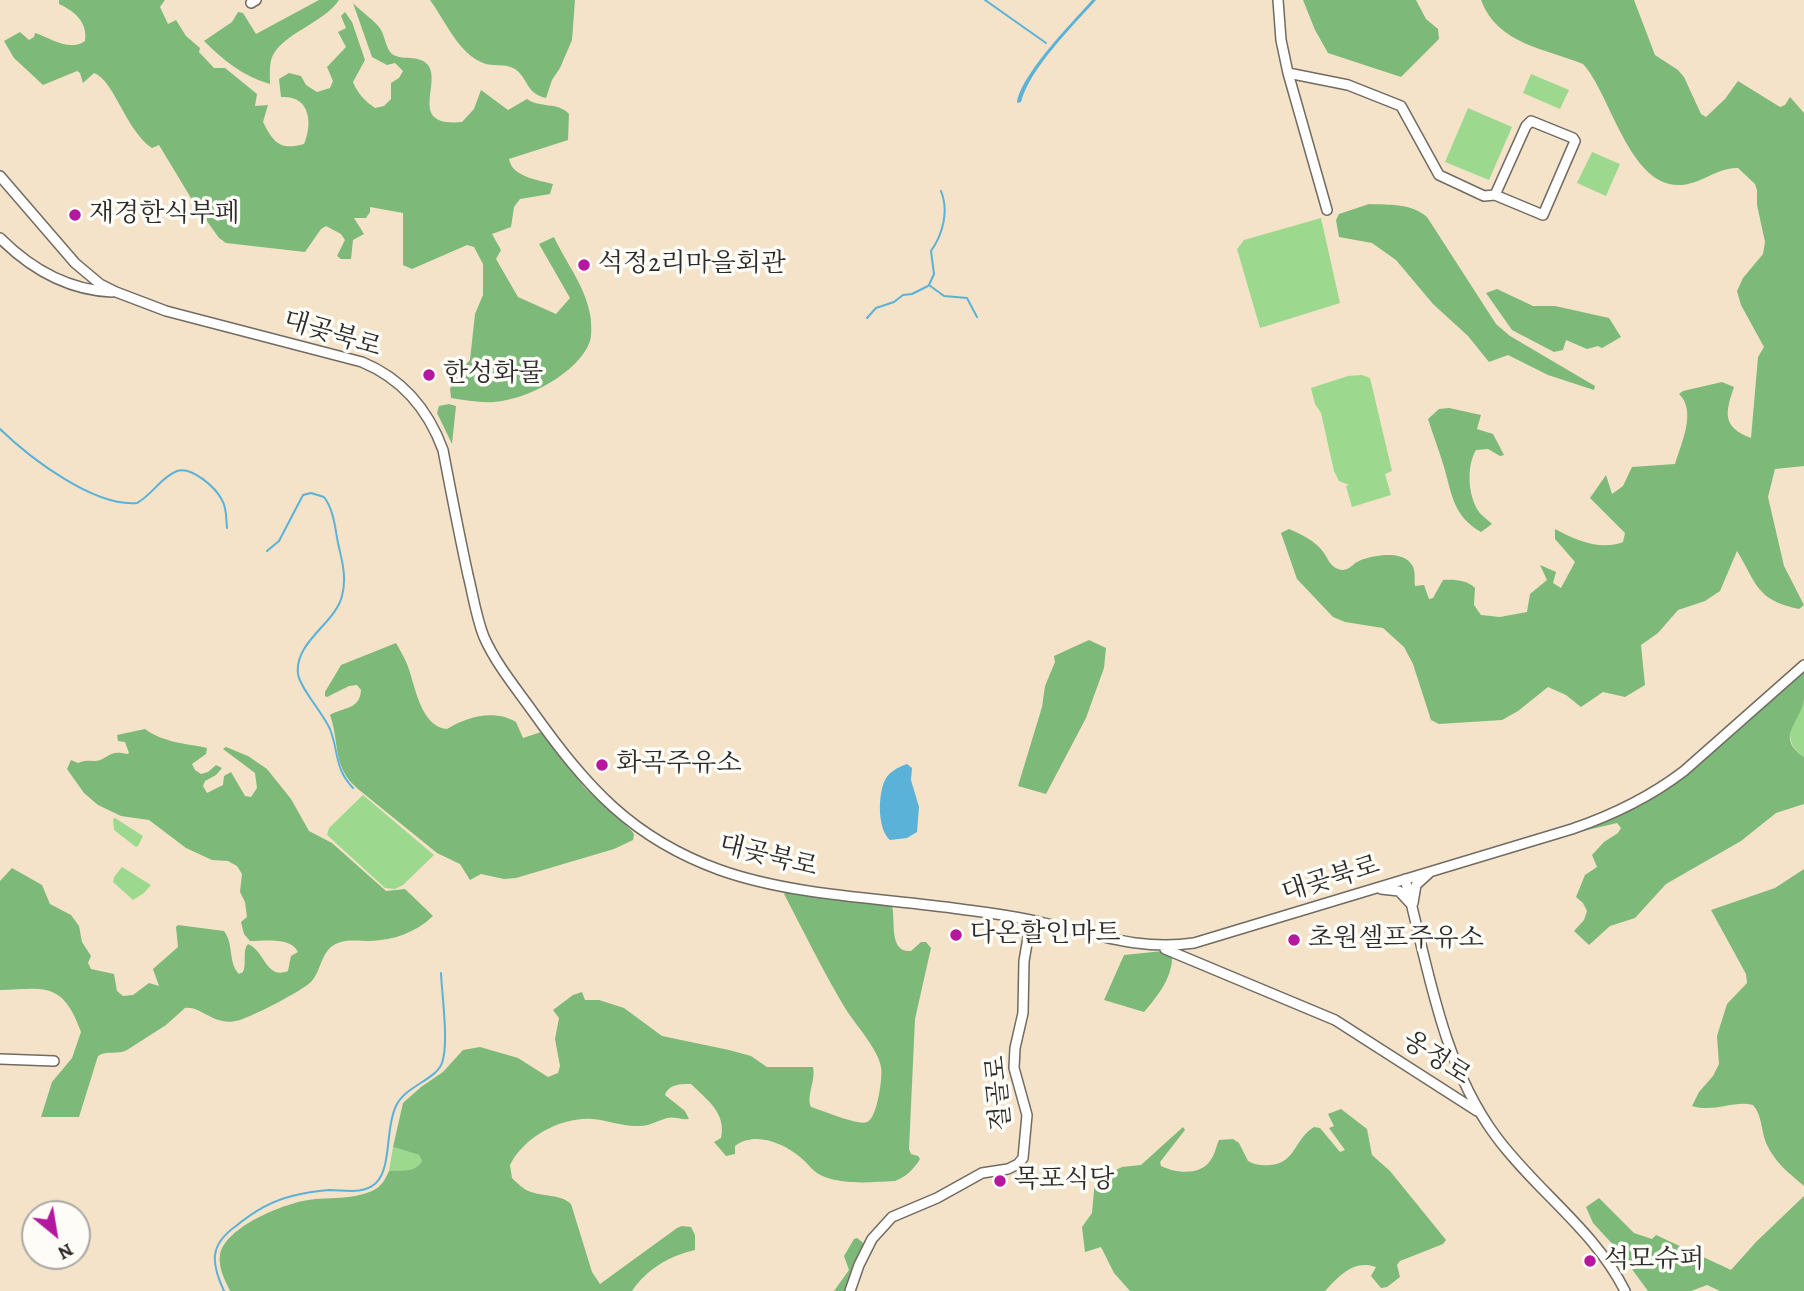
<!DOCTYPE html>
<html>
<head>
<meta charset="utf-8">
<style>
	body { margin:0 }
	#map { position:relative; width:1804px; height:1291px; overflow:hidden; background:#f4e3c8; font-family:Alegreya,serif }
	canvas { display:block }
	.north { position:absolute; left:21px; top:1200px; width:70px; height:70px; box-sizing:border-box; background:#fdfcf7; border:2px solid #a9a8a5; border-radius:50%; rotate:150deg; font-size:19px; font-weight:700; line-height:28px; text-align:center; color:#2b2b2b }
	.north::after { content:''; display:block; margin:auto; width:24px; height:32px; background:#b5179e; clip-path:polygon(50% 0,100% 100%,50% 72%,0 100%) }
</style>
</head>
<body>
<div id="map">
<canvas width="1804" height="1291"></canvas>
<div class="north">N</div>
</div>
<script>
const g = document.querySelector('canvas').getContext('2d');
g.lineJoin = 'round';
function paint(path, color) { g.fillStyle = color; g.fill(path, 'evenodd'); }
function trace(path, color, width, dash) { g.strokeStyle = color; g.lineWidth = width; g.lineCap = dash ? 'butt' : 'round'; g.setLineDash(dash || []); g.stroke(path); }
function label(font, color, halo, rows, align = 'center') {
  g.font = font + ' Alegreya,"Noto Serif KR",serif'; g.lineWidth = 7; g.setLineDash([]); g.textBaseline = 'middle'; g.strokeStyle = halo; g.fillStyle = color; for (const [text, x, y, turn = 0] of rows) {
    g.save(); g.translate(x, y); g.rotate((+turn || 0) * Math.PI / 180); g.textAlign = isNaN(turn) ? turn : align; if (halo) g.strokeText(text, 0, 0); g.fillText(text, 0, 0); g.restore();
  }
}
const green = new Path2D(`
	M1531,74L1569,90L1560,109L1523,93Z
	M1468,108L1512,127L1489,180L1445,162Z
	M1592,152L1620,164L1606,196L1577,183Z
	M1321,218L1340,303L1260,328L1237,249L1244,240Z
	M1362,375L1370,378L1392,471L1385,474L1391,495L1352,507L1346,486L1349,485L1339,481L1334,471L1321,413L1315,404L1311,388L1348,376Z
	M1804,701V757C1780,740 1792,723 1804,701Z
	M363,795L434,855L403,885L395,889L385,888L327,835L329,828Z
	M115,818L143,836L138,846L136,847L114,830L113,819Z
	M122,867L151,885L144,893L133,900L113,882L114,877Z
	M393,1147L419,1155L422,1161C414,1174 402,1169 389,1171Z`);
const forest = new Path2D(`
	M59,0H165L160,7L168,24L176,20L186,36L200,48L199,52L214,68H225L257,94L255,106L268,105L263,122C273,142 280,151 304,144C313,123 310,95 281,97L279,79L289,73L301,76L306,85L317,92L330,88L333,81L327,67L346,47L338,32L346,28L341,16L345,12L352,22L365,60L353,82C357,93 366,102 375,108L384,106L391,99V83L399,78L403,71L395,63L387,65L372,57L353,3C361,12 375,20 381,30C385,37 386,49 392,54C402,61 419,54 428,65C442,84 407,127 462,122L474,109L481,90L508,110L527,99C539,108 559,102 569,114L568,140L509,159C512,177 538,180 553,184L550,194L520,199L514,207L511,227L492,234L501,250L496,259L518,297L556,314L570,298L539,244L554,237C567,265 587,288 591,320C591,326 592,335 590,341C579,373 526,400 494,402C480,403 465,400 451,398L450,389L457,374L470,360L475,314L483,295V264L474,247L467,245L412,269L403,265V213L370,207V212L366,218H354L364,234L353,240L351,259H341L337,256L345,240L341,234L326,226L321,229L305,252L226,243L219,238L194,203L159,145L152,148C126,131 114,80 94,73L83,83L80,73L77,71L43,85L14,58L4,41L20,32L29,40L34,37L35,33C51,38 69,52 85,41C88,22 74,11 59,4Z
	M319,0H339C324,23 283,33 272,57C269,66 270,75 270,84C243,76 224,61 204,41L232,22L238,12L243,13L256,34Z
	M430,0H575L572,40L560,68L552,80L546,98C525,93 529,79 515,69C505,63 493,67 483,63C458,53 445,20 430,0Z
	M1303,0H1416L1426,19L1438,29L1439,39L1401,77L1328,53L1315,30Z
	M1481,0H1634L1655,55L1678,70L1684,77L1701,114L1706,117L1725,99L1738,81L1780,107L1785,105L1790,97L1804,113V466L1775,469L1768,497L1784,566L1804,605L1799,609C1756,600 1757,584 1737,551L1720,591L1705,601L1678,610L1658,633L1641,645L1645,685L1625,697L1603,692L1581,707L1566,695L1548,687L1518,711L1502,720L1439,724L1431,720L1413,664L1404,647L1383,628L1345,622L1333,617L1297,579L1281,533L1289,529C1301,534 1316,541 1324,553C1328,559 1330,566 1338,569C1349,573 1352,563 1361,560C1375,555 1403,550 1412,565C1416,571 1414,579 1415,586L1424,585L1429,599L1433,598L1443,580C1454,579 1467,580 1475,588L1474,605L1481,615L1500,617L1527,612L1530,594L1547,580L1540,565L1556,572L1553,583L1561,588L1575,562L1555,539V529C1575,540 1601,551 1623,542L1625,533L1590,498L1606,475L1612,494L1623,486L1632,467L1675,464C1681,444 1697,411 1679,394L1683,391L1722,382L1734,387C1725,413 1722,427 1751,438L1758,357L1764,347L1741,305L1737,291L1743,278L1763,254L1765,242L1757,205V190L1755,184L1738,168C1718,167 1701,184 1681,185C1629,188 1611,94 1583,64C1546,49 1497,44 1481,0Z
	M1369,204C1390,205 1411,203 1427,217L1496,324L1510,336L1595,386L1594,390L1548,375L1508,355L1489,362L1468,336L1433,304L1396,260L1372,243L1339,237L1336,220L1339,214Z
	M1497,289L1533,306H1555L1609,318L1621,337L1602,348L1598,346L1587,349L1566,340L1563,350L1554,352L1512,330L1486,293Z
	M449,404L456,406L452,444L437,413L439,406Z
	M1449,408L1481,415L1477,429L1493,434L1504,455L1500,456L1488,449L1476,450C1466,467 1468,496 1479,512C1482,516 1488,520 1492,524L1481,532C1453,516 1452,494 1444,467C1439,450 1433,435 1428,419L1439,409Z
	M1089,640L1106,648L1104,668L1086,718L1046,794L1018,786L1042,707L1045,686L1055,662L1054,656Z
	M396,643C400,650 404,657 407,664C415,684 420,727 447,729C467,717 494,709 516,722L523,738L541,732L585,788L631,830L634,834L633,840L614,849L516,878L504,879L481,874L470,880L460,864L437,853L358,789C332,767 340,744 330,715C343,707 360,710 361,690L357,685L349,686L327,697L325,696V692L341,665Z
	M1804,665C1804,676 1804,688 1804,699C1801,723 1774,736 1804,757V804L1776,813L1741,841L1666,884L1635,918L1610,926L1589,945L1574,931L1584,920L1587,911L1583,903L1576,897L1585,875L1597,867L1592,855L1604,842L1618,833L1621,828L1617,823L1579,832L1629,810L1670,784Z
	M145,729C164,743 185,743 207,748L206,754L192,764L195,770L201,774L208,772L216,765L222,768L216,775L205,781L203,786L207,793L223,785L224,776L231,772L245,796L251,797L257,788L255,773L223,749L226,747L248,756L267,769L291,799L309,831L332,843L386,891L405,889L433,916C415,933 394,940 370,941C360,941 347,939 338,943C321,949 322,970 311,982C300,992 255,1015 240,1020C214,1028 203,1006 185,1008L166,1025L127,1050C118,1055 106,1050 98,1056L79,1117H41L52,1082L72,1058L81,1032C63,982 46,988 0,990V881L12,868L42,885L50,904L71,915L79,926L82,942L91,956L88,963L91,969L114,974L117,991L123,996L133,995L149,983L159,986L153,969L178,947L176,927L178,925L224,931C234,944 228,963 239,974L243,972C247,963 242,950 248,944C265,951 266,980 288,971L291,956L298,952C291,937 265,941 250,941L244,934L241,922L247,917L245,902L240,892L242,874L237,866L228,861L212,860L186,848L149,820L121,816L98,805L84,793L67,769L71,760L78,763C86,760 88,761 95,761C108,760 108,749 127,754L129,753L125,742L118,741L117,735Z
	M1804,869V1186C1789,1173 1775,1163 1766,1143C1761,1130 1762,1115 1753,1105C1733,1100 1715,1113 1692,1106L1699,1092L1713,1076L1719,1064L1717,1036L1727,1004L1747,983L1746,974L1711,910L1775,888Z
	M786,892L892,906C896,920 888,953 911,951L921,942H926L931,948L915,1019L909,1149L911,1154L918,1156L920,1159C914,1169 906,1177 895,1181C872,1182 847,1185 825,1177C813,1173 809,1164 800,1157C783,1143 755,1131 735,1146V1154L726,1156L714,1142L721,1138C727,1113 706,1099 691,1084C680,1084 669,1084 665,1095L685,1111L689,1119C682,1120 673,1116 667,1118C656,1121 649,1127 636,1126C621,1126 607,1120 592,1119C561,1117 524,1137 510,1165L512,1178C517,1183 524,1190 531,1192C545,1197 560,1194 571,1204L592,1272L600,1284L677,1228L682,1226L691,1227L695,1235V1250C669,1256 647,1269 632,1291H230C225,1280 218,1268 220,1255C225,1227 283,1204 308,1200C329,1197 352,1200 372,1191C381,1187 385,1180 389,1171C402,1169 414,1174 422,1161L419,1155L393,1147L403,1103L421,1087L443,1072L463,1050L480,1047L518,1058L548,1077L558,1073L560,1066L555,1039L559,1018L553,1010L573,995L582,992L585,1000H599L624,1008L662,1036L729,1050L751,1056L767,1067H813C816,1081 806,1096 811,1107C821,1110 859,1126 867,1122C877,1119 883,1077 881,1067C878,1049 855,1024 845,1008C823,971 804,932 784,894Z
	M1163,951L1172,958C1172,978 1157,997 1144,1012L1104,1000L1124,955Z
	M1341,1109L1367,1129L1372,1155L1390,1171L1446,1240L1443,1244L1400,1261L1397,1265L1400,1277L1387,1287L1381,1288L1371,1276L1376,1267C1354,1259 1339,1276 1325,1291H1130L1114,1273L1101,1247L1085,1252L1082,1227L1092,1213L1095,1180L1122,1167L1141,1165L1183,1127L1185,1130L1160,1162L1161,1166C1175,1173 1200,1176 1210,1161C1215,1155 1216,1146 1219,1140L1233,1139L1239,1143L1248,1161C1255,1165 1262,1166 1270,1165C1295,1164 1295,1138 1314,1127L1320,1128L1340,1152L1345,1150L1329,1128L1334,1126L1328,1114Z
	M1804,1196V1291H1720L1707,1285L1691,1291H1648L1617,1249L1593,1223L1586,1207L1599,1198L1634,1233L1652,1239L1656,1235L1731,1270L1756,1242Z
	M857,1238L866,1245L847,1291H834L849,1270L844,1256L854,1239Z`);
const water = new Path2D(`
	M1092,0H1096C1072,27 1030,68 1021,102L1017,103C1021,74 1072,23 1092,0Z
	M907,764L912,768L911,780L919,807L917,832L907,838L890,840C877,829 878,794 885,780C889,772 898,767 907,764Z`);
const stream = new Path2D(`
	M985,0L1046,43
	M941,191C949,211 943,234 931,251L934,274L929,285L944,296L967,298L977,317
	M867,318L876,308L894,302L903,295L912,294L928,286
	M0,429C30,458 94,507 137,503C152,495 161,477 177,471C192,466 216,488 222,500C227,508 226,519 227,528
	M267,551L279,541L303,495L311,493L324,497C334,510 335,528 338,543C342,560 347,578 342,596C335,624 294,642 298,674C300,688 323,713 330,729C339,752 334,768 353,788
	M224,1291C211,1263 209,1245 236,1226C253,1212 271,1201 292,1196C304,1193 317,1191 329,1190C345,1190 363,1195 376,1183C392,1167 385,1128 396,1106C405,1086 436,1080 442,1063C449,1043 442,996 441,973`);
const minor = new Path2D(`
	M1278,0L1281,40L1288,73L1327,210
	M251,3L256,0
	M1288,73L1348,85L1401,106L1439,175L1484,196L1495,195L1526,126L1531,121L1573,138L1575,141L1543,215L1495,195
	M0,176L75,263L100,284L116,292L166,311L362,362C403,379 428,409 443,450C451,492 459,534 468,575C473,595 476,617 484,637C496,664 516,688 533,712C586,786 631,838 720,870C793,896 883,898 960,909C988,913 1016,916 1044,923C1096,934 1140,951 1194,943L1572,829C1613,815 1650,797 1684,771L1804,665
	M0,238C31,269 68,290 112,292
	M1405,879C1428,966 1441,1061 1495,1135C1535,1190 1594,1229 1625,1291
	M1381,889L1399,891L1410,903
	M1413,903L1416,885L1429,873
	M1165,949L1335,1020L1477,1111
	M0,1059L54,1061
	M850,1291L859,1265L872,1239L892,1217L937,1198L982,1173L1008,1169L1018,1164L1023,1158L1027,1115L1014,1068L1015,1048L1023,1013L1024,961L1031,920`);
const markers = [
	[75,215,7,"#b5179e"],
	[584,265,7,"#b5179e"],
	[429,375,7,"#b5179e"],
	[602,765,7,"#b5179e"],
	[956,935,7,"#b5179e"],
	[1294,940,7,"#b5179e"],
	[1000,1181,7,"#b5179e"],
	[1590,1261,7,"#b5179e"]
];
const poiNames = [
	["재경한식부페",89,215],
	["석정2리마을회관",598,265],
	["한성화물",443,375],
	["화곡주유소",616,765],
	["다온할인마트",970,935],
	["초원셀프주유소",1308,940],
	["목포식당",1014,1181],
	["석모슈퍼",1604,1261]
];
const streetNames = [
	["대곶북로",332,335,17],
	["대곶북로",768,857,14],
	["대곶북로",1331,880,-17],
	["옹정로",1436,1059,33],
	["절골로",1000,1093,-95]
];
paint(green, '#9cd98e');
paint(forest, '#7db979');
paint(water, '#5bb2d8');
trace(stream, '#5bb2d8', 2);
trace(minor, '#716b62', 12);
trace(minor, '#fff', 9);
for (const [x, y, r, color] of markers) { const dot = new Path2D(); dot.arc(x, y, r, 0, 2 * Math.PI); g.fillStyle = color; g.fill(dot); trace(dot, '#fdfcf7', 2.5); }
label('26px', '#2b2b2b', '#fdfcf7', poiNames, 'left');
label('26px', '#2b2b2b', '#fdfcf7', streetNames);
</script>
</body>
</html>
